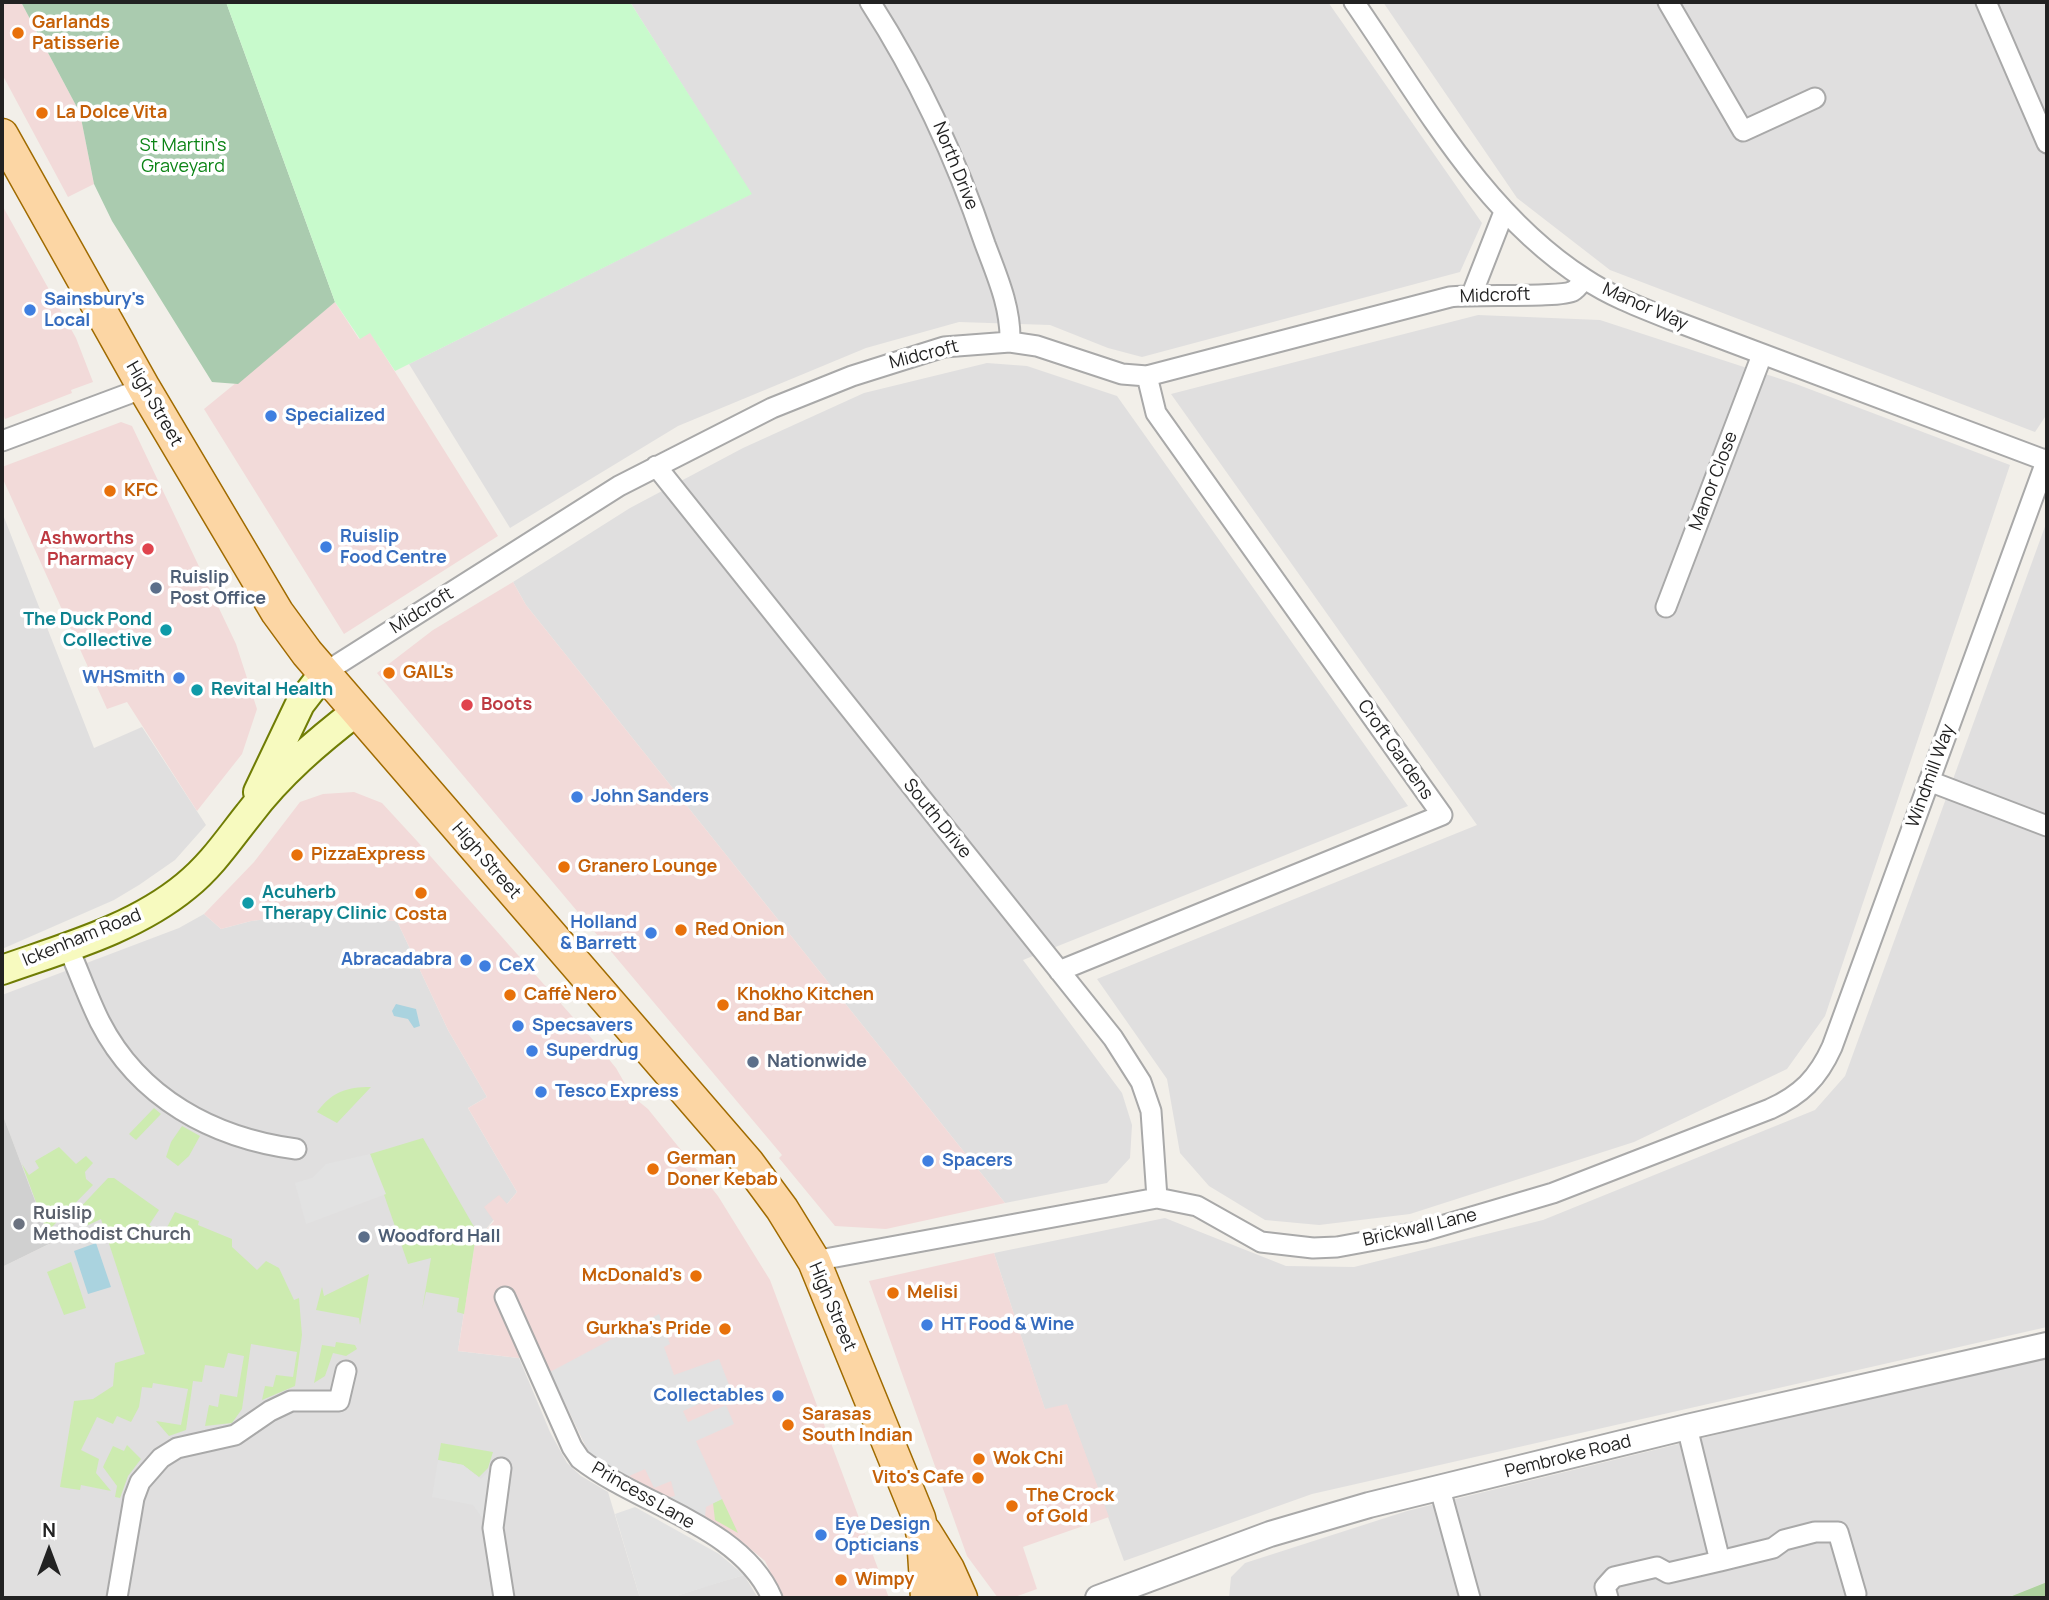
<!DOCTYPE html>
<html>
<head>
<meta charset="utf-8">
<style>
	body { margin:0 }
	#map { position:relative; width:2049px; height:1600px; overflow:hidden; background:#f2efe9; font-family:Manrope,sans-serif }
	canvas { display:block }
	.frame { position:absolute; inset:0; border:4px solid #222; pointer-events:none }
	.north { position:absolute; left:14px; top:1516px; width:70px; height:70px; -webkit-text-stroke:5px #fff; paint-order:stroke; rotate:0deg; font-size:19px; font-weight:700; line-height:28px; text-align:center; color:#222 }
	.north::after { content:''; display:block; margin:auto; width:24px; height:32px; background:#222; clip-path:polygon(50% 0,100% 100%,50% 72%,0 100%) }
</style>
</head>
<body>
<div id="map">
<canvas width="2049" height="1600"></canvas>
<div class="frame"></div>
<div class="north">N</div>
</div>
<script>
const g = document.querySelector('canvas').getContext('2d');
g.lineJoin = 'round';
function paint(path, color) { g.fillStyle = color; g.fill(path, 'evenodd'); }
function trace(path, color, width, dash) { g.strokeStyle = color; g.lineWidth = width; g.lineCap = dash ? 'butt' : 'round'; g.setLineDash(dash || []); g.stroke(path); }
function label(font, color, halo, rows, align = 'center') {
  g.font = font + ' Manrope,sans-serif'; g.lineWidth = 7; g.setLineDash([]); g.textBaseline = 'middle'; g.strokeStyle = halo; g.fillStyle = color; for (const [text, x, y, turn = 0] of rows) {
    g.save(); g.translate(x, y); g.rotate((+turn || 0) * Math.PI / 180); g.textAlign = isNaN(turn) ? turn : align; if (halo) g.strokeText(text, 0, 0); g.fillText(text, 0, 0); g.restore();
  }
}
const residential = new Path2D(`
	M630,2H1328L1482,223L1460,272L1142,357L1108,348L1050,325L959,322L866,348L678,426L510,528L409,364L751,194Z
	M1383,2H2047V414L2035,432L1610,270L1517,198Z
	M1478,315L1600,320L1796,384L2010,465L1825,1016L1787,1069L1634,1142L1410,1214L1319,1225L1265,1220L1209,1186L1180,1153L1167,1079L1097,979L1477,825L1171,394Z
	M987,363L1027,366L1117,396L1408,806L1023,960L1122,1093L1132,1125L1130,1158L1107,1183L1005,1203L526,605L513,582L630,508L743,448L864,393Z
	M2,512L94,748L142,727L206,825L175,860L139,885L114,900L2,949Z
	M2047,521V1327L1312,1494L1124,1561L1067,1405L1045,1410L994,1253L1165,1218L1286,1266L1354,1267L1543,1220L1815,1110L1845,1076Z
	M204,914L221,929L251,921L292,916L397,921L448,1030L487,1097L468,1108L517,1192L475,1242L458,1351L519,1358L550,1432L567,1463L581,1476L608,1492L640,1598H2V1267L51,1243L2,1113V995L179,928Z
	M2047,1353V1582L2007,1598H1229L1231,1577L1245,1563L1407,1511Z
	M744,1575L758,1598H670L706,1586Z`);
const commercial = new Path2D(`
	M2,2H21L80,113L94,184L68,197L2,74Z
	M2,205L76,338L93,382L71,390L72,393L5,419L2,411Z
	M335,302L359,339L370,332L498,536L344,634L204,409Z
	M121,422L132,426L236,644L257,709L242,754L197,811L127,702L107,709L2,477V467Z
	M513,582L526,605L1005,1203L886,1229L835,1226L779,1158L782,1155L377,673L433,630Z
	M354,792L382,803L417,841L594,1041L616,1068L632,1096L648,1109L718,1196L770,1280L889,1598H783L765,1561L741,1541L589,1453L540,1350L519,1358L458,1351L475,1242L494,1221L484,1207L499,1195L507,1204L517,1192L468,1108L487,1097L448,1030L397,921L292,916L251,921L221,929L204,914L254,862L300,802L323,794Z
	M994,1253L1045,1409L1067,1404L1109,1517L1023,1547L1037,1589L1012,1598H998L967,1556L869,1281Z`);
const religious = new Path2D(`
	M2,1113L51,1243L2,1267Z`);
const grass = new Path2D(`
	M371,1087L337,1123L317,1112C332,1092 346,1087 371,1087Z
	M154,1108L161,1114L136,1140L129,1134Z
	M182,1126L200,1136L189,1156L178,1166L166,1157L171,1142Z
	M423,1138L481,1239L475,1242L464,1314L457,1312L459,1298L426,1292L422,1310L431,1258L408,1264L370,1154Z
	M59,1147L76,1164L86,1156L93,1163L85,1172L86,1179L93,1185L47,1232L22,1164L29,1175L39,1168L35,1161Z
	M108,1178H114L159,1210L149,1225L163,1235L175,1212L199,1221L198,1225L232,1239V1247L257,1270L266,1261L279,1268L294,1300L299,1298L302,1335L295,1386L262,1400L265,1386L273,1387L276,1375L293,1377L297,1352L251,1344L242,1409L232,1423L205,1426L209,1405L218,1407L220,1394L237,1397L244,1356L228,1353L224,1368L205,1365L202,1382L193,1381L186,1430L169,1436L156,1421L181,1425L188,1389L153,1383L152,1388L142,1387L139,1407L131,1422L117,1416L113,1424L97,1417L81,1450L99,1459L96,1473L111,1491L81,1485L80,1490L60,1487L74,1401L93,1399L113,1386L115,1363L145,1354L101,1219L84,1227L74,1214Z
	M71,1262L86,1308L64,1315L47,1272Z
	M369,1274L360,1325L359,1318L316,1310L322,1287L324,1296Z
	M336,1342L355,1345L357,1349L346,1356L333,1353L325,1376L314,1383L322,1345L335,1347Z
	M441,1443L493,1452L488,1468L479,1477L463,1465L438,1460Z
	M127,1445L141,1459L128,1476L120,1498L115,1497L117,1486L103,1467L113,1446L124,1451Z
	M722,1499L738,1533L715,1520L713,1503Z`);
const forest = new Path2D(`
	M2047,1582V1598H2007Z`);
const cemetery = new Path2D(`
	M21,2H226L335,302L238,384L212,382L112,221L94,184L80,113Z`);
const park = new Path2D(`
	M226,2H630L752,194L395,371L370,333L360,339L335,302Z`);
const parking = new Path2D(`
	M370,1154L386,1194L306,1224L295,1183L312,1178L326,1164Z
	M659,1314L670,1344L664,1347L674,1375L719,1359L731,1390L683,1411L688,1422L726,1405L734,1424L696,1441L722,1499L706,1507L705,1516L709,1522L666,1498L675,1496L671,1481L654,1488L645,1469L627,1477L589,1453L550,1372Z
	M438,1460L463,1465L481,1479L495,1463L485,1522L473,1505L432,1497Z
	M635,1507L719,1554L744,1575L670,1598H640L615,1514Z`);
const water = new Path2D(`
	M396,1004L416,1009L420,1026L414,1028L408,1019L394,1016L392,1011Z
	M96,1243L111,1287L88,1294L74,1251Z`);
const minor = new Path2D(`
	M870,2C919,78 956,158 985,244C997,276 1011,307 1010,342
	M1354,2C1422,100 1482,213 1585,279C1612,297 1642,308 1672,320L2047,461
	M1668,2L1743,131L1815,98
	M1986,2L2047,143
	M1472,294L1504,212
	M2,441L144,388
	M656,466L1113,1038L1141,1082L1151,1111L1157,1198
	M1666,607L1762,355
	M324,673L619,486L772,408L852,376L944,347L1010,342L1037,346L1122,374L1147,376L1450,297C1474,294 1561,298 1573,291C1577,289 1581,283 1584,279
	M1929,781L2047,826
	M68,947C79,972 88,998 100,1022C139,1098 213,1138 296,1149
	M1059,971L1442,815L1156,413L1147,376
	M814,1261L1157,1198L1197,1206L1261,1242L1313,1248L1337,1247L1424,1231L1553,1193L1770,1109C1801,1095 1818,1078 1832,1047L2047,459
	M505,1297L572,1447L580,1459C639,1505 741,1526 772,1598
	M501,1468L493,1528L504,1598
	M1440,1489L1470,1598
	M1720,1561L1773,1548L1784,1540L1815,1532H1838L1856,1594
	M117,1598L134,1498L140,1482L161,1458L177,1448L235,1435L270,1411L291,1401H339L346,1371
	M1608,1598L1605,1587L1614,1577L1657,1567L1668,1573L1720,1561L1687,1427`);
const tertiary = new Path2D(`
	M1098,1598L1270,1534L1369,1505L1687,1427L2047,1345`);
const secondary = new Path2D(`
	M258,792L300,704L324,673
	M2,970C64,948 134,929 186,886C212,865 229,839 249,814C279,774 318,741 357,711`);
const primary = new Path2D(`
	M2,135L144,388L277,612L307,653L748,1163L782,1209L814,1261L919,1518L923,1536L927,1598
	M925,1532L948,1569L961,1598`);
const markers = [
	[18,33,7,"#e8710a"],
	[42,113,7,"#e8710a"],
	[30,310,7,"#3f7fe0"],
	[271,416,7,"#3f7fe0"],
	[110,491,7,"#e8710a"],
	[326,547,7,"#3f7fe0"],
	[148,549,7,"#e0444e"],
	[156,588,7,"#5c6f8a"],
	[166,630,7,"#0f9aa8"],
	[389,673,7,"#e8710a"],
	[179,678,7,"#3f7fe0"],
	[197,690,7,"#0f9aa8"],
	[467,705,7,"#e0444e"],
	[577,797,7,"#3f7fe0"],
	[297,855,7,"#e8710a"],
	[564,867,7,"#e8710a"],
	[421,893,7,"#e8710a"],
	[248,903,7,"#0f9aa8"],
	[681,930,7,"#e8710a"],
	[651,933,7,"#3f7fe0"],
	[466,960,7,"#3f7fe0"],
	[485,966,7,"#3f7fe0"],
	[510,995,7,"#e8710a"],
	[723,1005,7,"#e8710a"],
	[518,1026,7,"#3f7fe0"],
	[532,1051,7,"#3f7fe0"],
	[753,1062,7,"#5c6f8a"],
	[541,1092,7,"#3f7fe0"],
	[928,1161,7,"#3f7fe0"],
	[653,1169,7,"#e8710a"],
	[19,1224,7,"#6b7280"],
	[364,1237,7,"#5c6f8a"],
	[696,1276,7,"#e8710a"],
	[893,1293,7,"#e8710a"],
	[927,1325,7,"#3f7fe0"],
	[725,1329,7,"#e8710a"],
	[778,1396,7,"#3f7fe0"],
	[788,1425,7,"#e8710a"],
	[979,1459,7,"#e8710a"],
	[978,1478,7,"#e8710a"],
	[1012,1506,7,"#e8710a"],
	[821,1535,7,"#3f7fe0"],
	[841,1580,7,"#e8710a"]
];
const foodNames = [
	["Garlands",32,23],
	["Patisserie",32,44],
	["La Dolce Vita",56,113],
	["KFC",124,491],
	["GAIL's",403,673],
	["PizzaExpress",311,855],
	["Granero Lounge",578,867],
	["Costa",421,915,"center"],
	["Red Onion",695,930],
	["Caffè Nero",524,995],
	["Khokho Kitchen",737,995],
	["and Bar",737,1016],
	["German",667,1159],
	["Doner Kebab",667,1180],
	["McDonald's",682,1276,"right"],
	["Melisi",907,1293],
	["Gurkha's Pride",711,1329,"right"],
	["Sarasas",802,1415],
	["South Indian",802,1436],
	["Wok Chi",993,1459],
	["Vito's Cafe",964,1478,"right"],
	["The Crock",1026,1496],
	["of Gold",1026,1517],
	["Wimpy",855,1580]
];
const parkNames = [
	["St Martin's",183,146],
	["Graveyard",183,167]
];
const streetNames = [
	["North Drive",955,166,68],
	["Midcroft",1495,296,-2],
	["Manor Way",1645,307,24],
	["Midcroft",924,355,-14],
	["High Street",154,404,60],
	["Manor Close",1714,481,-69],
	["Midcroft",422,611,-32],
	["Croft Gardens",1395,750,55],
	["Windmill Way",1931,776,-70],
	["South Drive",937,819,51],
	["High Street",486,861,49],
	["Ickenham Road",82,938,-22],
	["Brickwall Lane",1420,1228,-13],
	["High Street",832,1307,67],
	["Pembroke Road",1568,1457,-14],
	["Princess Lane",643,1496,30]
];
const shopNames = [
	["Sainsbury's",44,300],
	["Local",44,321],
	["Specialized",285,416],
	["Ruislip",340,537],
	["Food Centre",340,558],
	["WHSmith",165,678,"right"],
	["John Sanders",591,797],
	["Holland",637,923,"right"],
	["& Barrett",637,944,"right"],
	["Abracadabra",452,960,"right"],
	["CeX",499,966],
	["Specsavers",532,1026],
	["Superdrug",546,1051],
	["Tesco Express",555,1092],
	["Spacers",942,1161],
	["HT Food & Wine",941,1325],
	["Collectables",764,1396,"right"],
	["Eye Design",835,1525],
	["Opticians",835,1546]
];
const healthNames = [
	["Ashworths",134,539],
	["Pharmacy",134,560],
	["Boots",481,705,"left"]
];
const serviceNames = [
	["Ruislip",170,578],
	["Post Office",170,599],
	["Nationwide",767,1062],
	["Woodford Hall",378,1237]
];
const cultureNames = [
	["The Duck Pond",152,620,"right"],
	["Collective",152,641,"right"],
	["Revital Health",211,690],
	["Acuherb",262,893],
	["Therapy Clinic",262,914]
];
const worshipNames = [
	["Ruislip",33,1214],
	["Methodist Church",33,1235]
];
paint(residential, '#e0dfdf');
paint(commercial, '#f2dad9');
paint(religious, '#d0d0d0');
paint(grass, '#cdebb0');
paint(forest, '#add19e');
paint(cemetery, '#aacbaf');
paint(park, '#c8facc');
paint(parking, '#e2e2e2');
paint(water, '#aad3df');
trace(minor, '#a9a9a9', 23);
trace(tertiary, '#a9a9a9', 28);
trace(secondary, '#707d05', 32);
trace(primary, '#a06b00', 35);
trace(minor, '#fff', 19);
trace(tertiary, '#fff', 24);
trace(secondary, '#f7fabf', 28);
trace(primary, '#fcd6a4', 32);
for (const [x, y, r, color] of markers) { const dot = new Path2D(); dot.arc(x, y, r, 0, 2 * Math.PI); g.fillStyle = color; g.fill(dot); trace(dot, '#fff', 2.5); }
label('bold 18px', '#c56008', '#fff', foodNames, 'left');
label('18px', '#0c8416', '#fff', parkNames);
label('18px', '#222', '#fff', streetNames);
label('bold 18px', '#366cbe', '#fff', shopNames, 'left');
label('bold 18px', '#be3a42', '#fff', healthNames, 'right');
label('bold 18px', '#4e5e75', '#fff', serviceNames, 'left');
label('bold 18px', '#0d838f', '#fff', cultureNames, 'left');
label('bold 18px', '#5b616d', '#fff', worshipNames, 'left');
</script>
</body>
</html>
